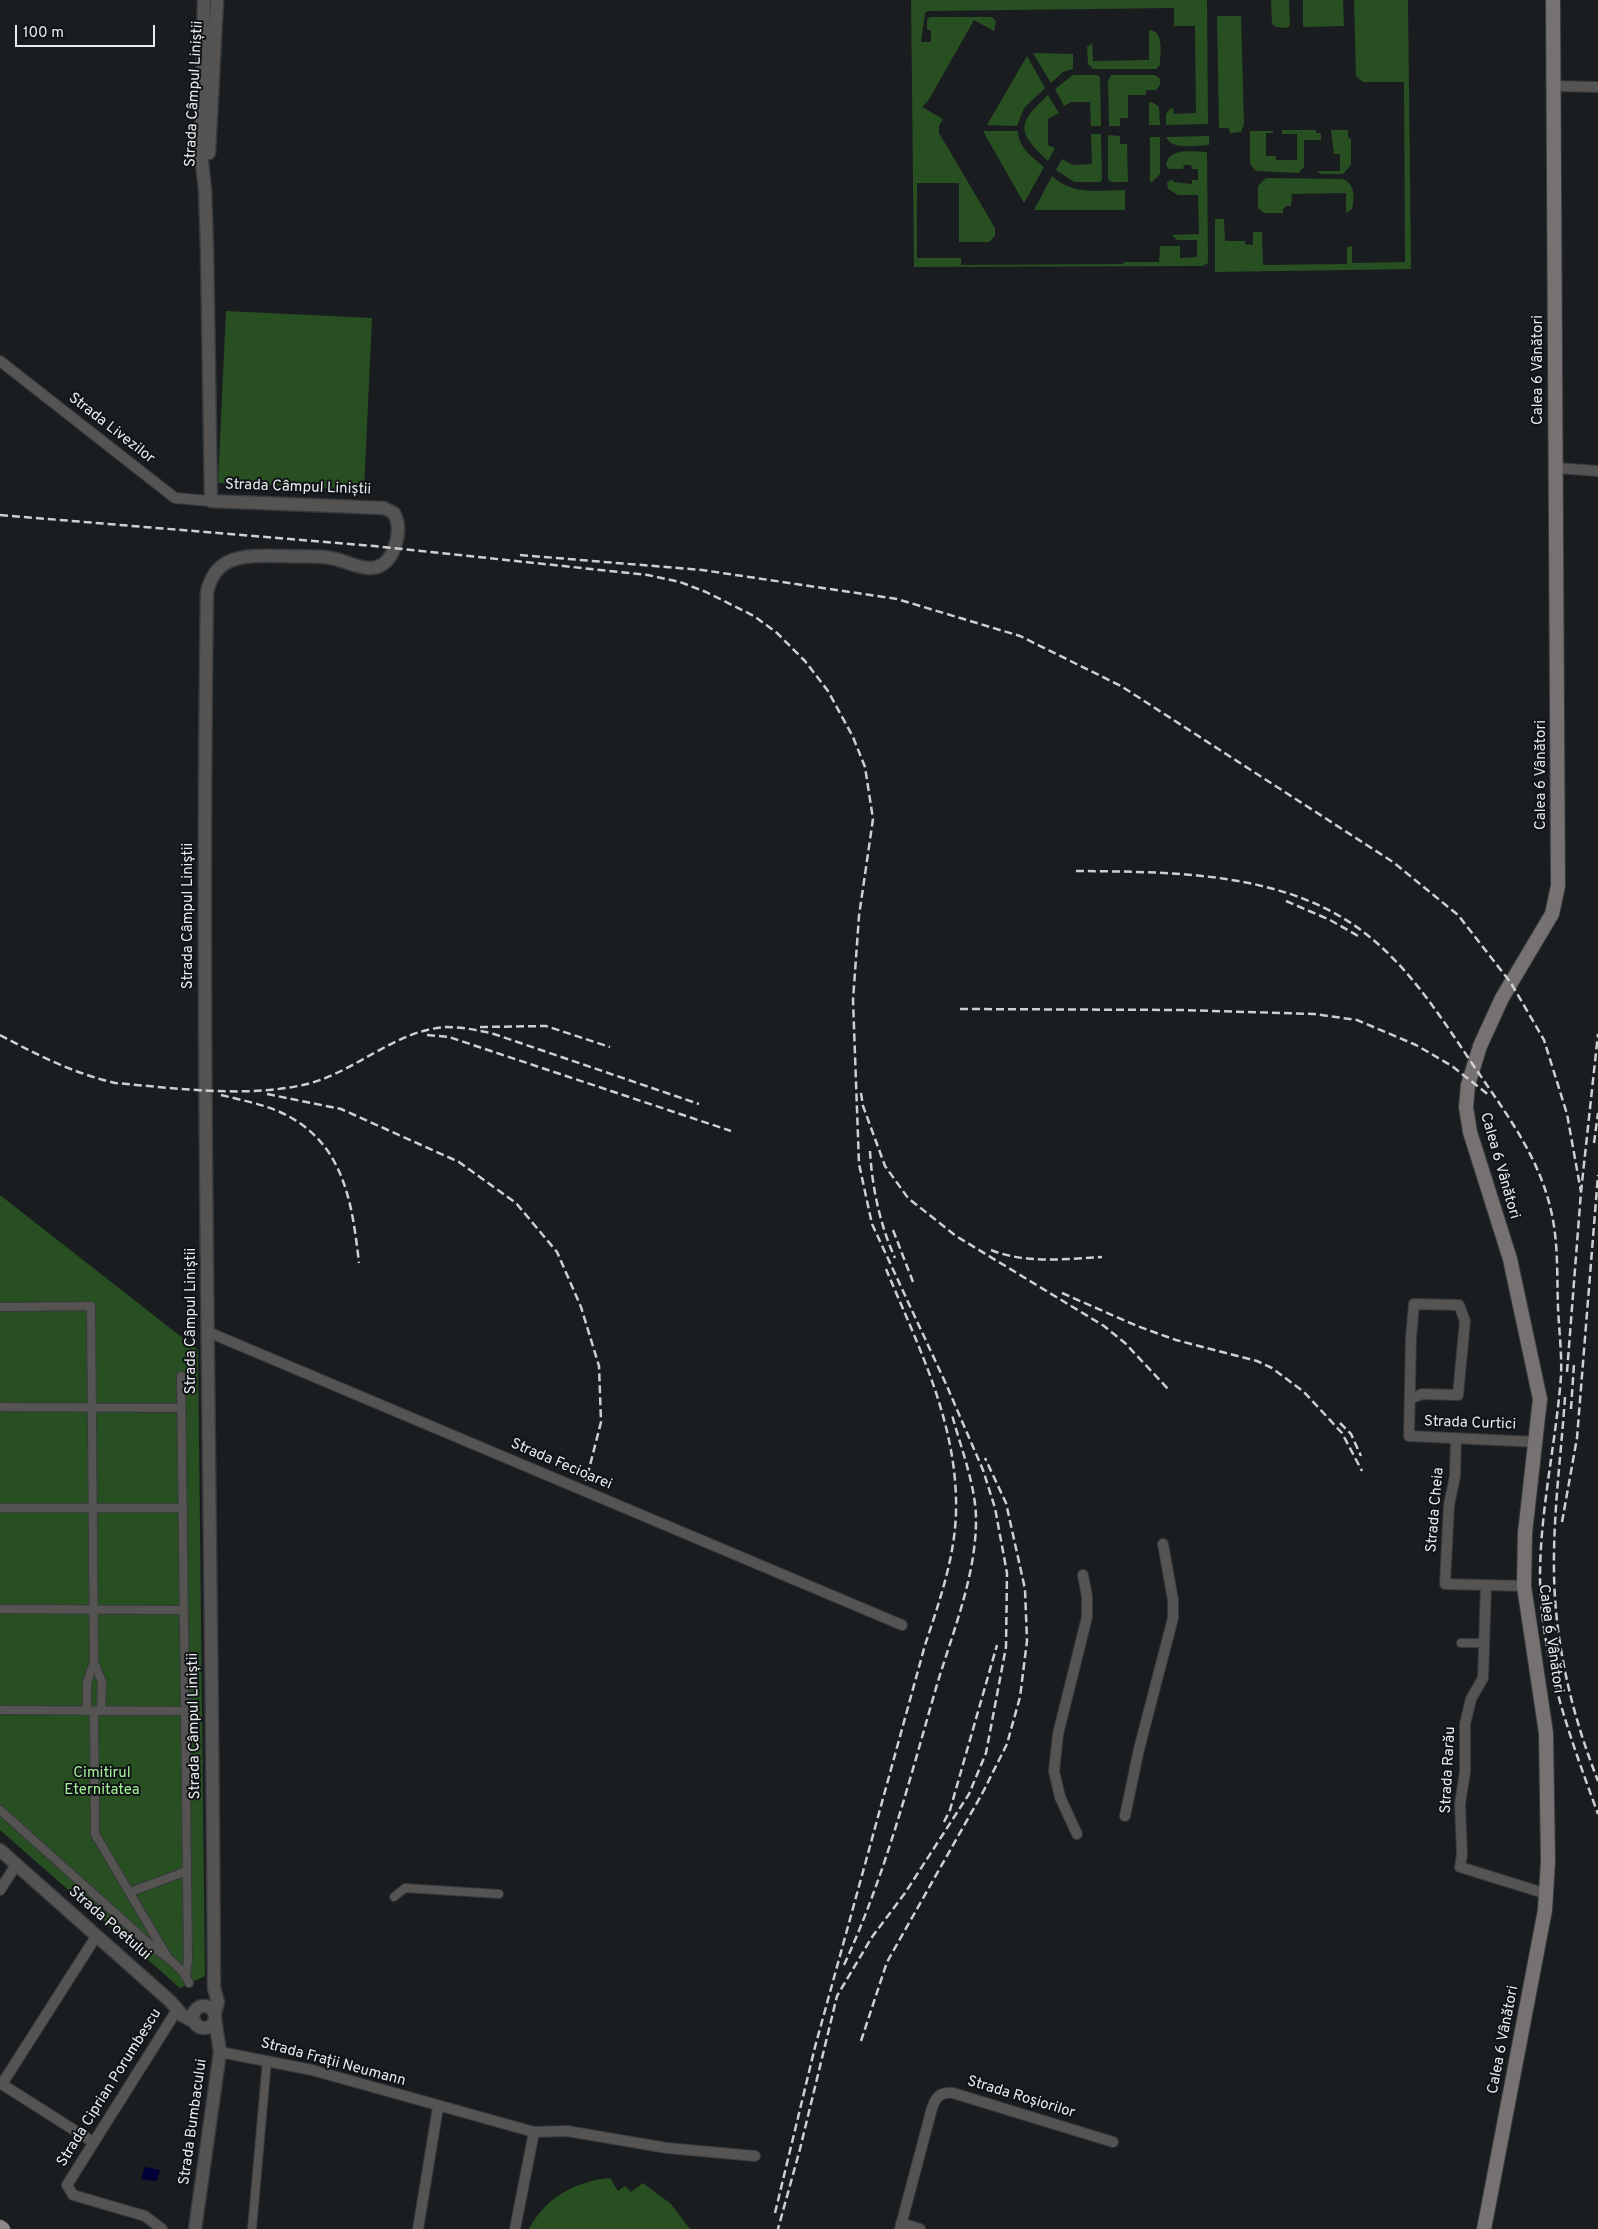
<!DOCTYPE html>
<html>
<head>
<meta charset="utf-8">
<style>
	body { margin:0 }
	#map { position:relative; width:1598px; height:2229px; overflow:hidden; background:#1a1d20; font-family:Overpass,sans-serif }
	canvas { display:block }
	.scale { position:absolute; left:15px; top:25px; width:140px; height:22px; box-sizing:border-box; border:2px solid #e9ebed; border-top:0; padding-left:6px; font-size:15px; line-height:18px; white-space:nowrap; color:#e9ebed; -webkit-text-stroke:4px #111417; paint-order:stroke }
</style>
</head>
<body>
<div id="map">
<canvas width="1598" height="2229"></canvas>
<div class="scale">100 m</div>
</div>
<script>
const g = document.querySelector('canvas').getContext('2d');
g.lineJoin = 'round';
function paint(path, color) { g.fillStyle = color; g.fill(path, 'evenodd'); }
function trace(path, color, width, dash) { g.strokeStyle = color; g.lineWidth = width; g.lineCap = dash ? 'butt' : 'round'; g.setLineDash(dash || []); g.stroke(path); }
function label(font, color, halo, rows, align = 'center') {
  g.font = font + ' Overpass,sans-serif'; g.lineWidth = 4; g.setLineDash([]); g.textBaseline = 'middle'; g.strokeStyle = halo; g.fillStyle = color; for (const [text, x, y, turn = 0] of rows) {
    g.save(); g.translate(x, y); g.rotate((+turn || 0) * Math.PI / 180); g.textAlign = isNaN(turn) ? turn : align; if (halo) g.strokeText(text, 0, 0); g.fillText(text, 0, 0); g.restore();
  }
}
const green = new Path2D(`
	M911,0H1207L1208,124L1166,125V114L1170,109L1173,108L1174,114L1196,113L1195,26H1174V8L928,11L925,13L921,42H931V30H927V19L930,17H992L996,21L994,31L974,20L928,101L922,107L943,119L939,126V133L995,228V236L989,242H959V183H917V258H961V265L1123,264L1124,262H1159L1160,246H1180V258L1197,257V240H1177L1172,235L1199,234L1198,195H1178L1168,189L1167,182L1173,179V182L1192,184V180H1198V169H1192L1191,165H1184L1183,169H1169L1166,165C1169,147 1193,152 1207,152L1208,263L1203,266L914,267Z
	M1271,0H1289L1290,25L1287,28L1276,27L1272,24Z
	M1303,0H1343L1344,26L1303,27Z
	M1354,0H1408L1411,269L1215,272V219H1224L1225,241H1245V244L1253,245V232H1262L1263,265L1347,264V247L1352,246V263L1405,262L1404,82H1363L1356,76Z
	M1217,16H1241L1244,124L1241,132L1230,133L1229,128H1219Z
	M1149,30C1165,32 1160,52 1160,65L1156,69H1093L1088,64L1087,47L1092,43L1093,61L1149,60Z
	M1033,53L1073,54V69L1063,72L1051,83Z
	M1027,56L1045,88L1024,108L1017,126L987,125Z
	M1073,75H1097L1100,77L1101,126H1091L1090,102H1071L1064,106L1055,89Z
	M1111,75H1155L1160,79V85L1156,90H1146V95H1128V118H1120V126H1109L1108,81Z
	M1048,95L1059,113L1048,119V145L1055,148L1048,161C1016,131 1017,124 1048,95Z
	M1149,102L1154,103L1159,107L1160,125H1149Z
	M1282,130H1316V133H1321V140H1304V167L1299,173L1256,171L1250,164V131H1273V133H1266V156H1276V160H1297V134H1282Z
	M1331,130H1348V137L1351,139V165L1343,174H1321L1317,171H1340V154H1334Z
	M983,131H1018C1018,148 1033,157 1044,167L1024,203Z
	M1091,134H1101L1102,180L1100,182H1074L1056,170L1062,159L1073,165L1092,164Z
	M1108,135L1120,136V144H1127L1128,182H1111L1108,179Z
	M1209,136V145C1195,145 1173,151 1166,137Z
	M1150,137H1160V174L1152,182H1150Z
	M1052,176C1073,196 1098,190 1125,190V210H1034Z
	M1266,178L1342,179C1355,183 1355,197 1352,209L1346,213V193L1292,194L1291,206H1286L1283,209V213H1264L1258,208V186Z
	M226,311L372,318L364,490L218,483Z
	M0,1195L198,1350L205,1976L180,1988L0,1830Z
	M610,2178L618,2191L625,2186L631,2192L643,2183L671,2204L690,2229H529C545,2198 576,2181 610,2178Z`);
const water = new Path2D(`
	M145,2167L160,2170L157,2181L141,2179Z`);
const pedestrian = new Path2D(`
	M0,1307L91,1306L94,1662L87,1683V1711
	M181,1376L188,1960L186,1975
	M0,1407L181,1408
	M0,1508H183
	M0,1609L184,1610
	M1461,1643H1484
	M94,1662L102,1682L101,1711
	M0,1710L186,1711
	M94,1711L95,1834L168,1958
	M0,1810L154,1948C167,1957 183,1968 189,1983
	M130,1892L187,1871
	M394,1897L405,1888L499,1894
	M252,2229L267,2060`);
const minor = new Path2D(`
	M1553,86L1598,87
	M0,361L175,498L211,501
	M1556,468L1598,471
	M208,1332L902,1625
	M1410,1399L1422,1394L1458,1395L1465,1321L1459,1305L1414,1304L1411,1338L1409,1436L1537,1442
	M1456,1439L1455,1476L1449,1505L1445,1584L1524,1586
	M1486,1586L1483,1678L1471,1699L1465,1724V1772L1460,1804L1462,1855L1460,1867L1547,1894
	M1125,1816L1139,1749L1173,1618V1600L1163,1544
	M1077,1834L1060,1797L1054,1771L1058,1734L1087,1617V1597L1083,1575
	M0,1890L16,1865
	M220,2052L312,2070L534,2132L567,2131L667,2148L755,2156
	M0,2083L93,2142
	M2,2084L97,1935
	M901,2223L920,2229
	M162,2229L145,2216L73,2195L67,2185L177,2010
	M418,2229L438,2107
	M515,2229L534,2132
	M900,2229L932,2108C936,2096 941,2092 953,2093L1113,2142`);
const tertiary = new Path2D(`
	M204,0L201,153L205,190L207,249L211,501L384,508L394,513C399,523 399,535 395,546C392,557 384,567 372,568C358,569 344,560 331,558C316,555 300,557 285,556C251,556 216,551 207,592C200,1057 212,1523 214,1988L218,2002L215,2013
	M209,153L217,0
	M0,1850L170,2001L183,2016L195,2022
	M193 2017a11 11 0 1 1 22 0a11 11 0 1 1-22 0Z
	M195,2229L220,2052L215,2019`);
const secondary = new Path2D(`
	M1484,2229L1545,1910L1548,1861L1546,1733L1524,1586L1525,1533L1540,1399L1510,1259L1470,1132L1466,1107L1468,1085L1480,1046L1502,998L1552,914L1558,886L1553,0`);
const primary = new Path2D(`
	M0,2227L3,2229`);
const rail = new Path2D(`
	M0,515L374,546L648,575L680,582L706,592L754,616L777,633L805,661L828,691L853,737L865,767L873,819L859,916L853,1000L859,1164L872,1224L946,1384L983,1470L995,1508L1007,1573L1006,1647L986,1753L969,1794L905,1893L872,1937L837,1996L800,2149L778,2229
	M520,555L702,570L897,599L1020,636L1121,686L1393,862L1458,915L1511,983L1544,1040L1567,1114L1581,1192
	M1076,871C1175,872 1291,871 1371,938C1416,975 1447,1027 1480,1075C1513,1123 1545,1167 1554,1226C1558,1252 1557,1281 1558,1307C1559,1330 1562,1354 1561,1376C1556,1443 1540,1510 1540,1577C1541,1660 1570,1737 1598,1814
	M1286,901L1330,920L1360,937
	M960,1009L1181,1010L1314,1014L1357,1020L1416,1045L1452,1066L1490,1096
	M480,1027L546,1026L610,1047
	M0,1035C37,1055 73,1073 115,1083C176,1088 242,1098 303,1085C354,1074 394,1030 446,1027C462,1027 476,1030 491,1033L699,1104
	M427,1035L449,1037L731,1131
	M861,1093L863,1106L885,1166L908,1198L956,1236L1104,1326L1125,1343L1169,1390
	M267,1094L341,1109L459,1162L516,1203L557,1252L581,1307L599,1366L601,1422L586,1481
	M221,1095C241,1100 262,1104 280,1112C344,1141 352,1202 359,1263
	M1594,1143L1598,1113
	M870,1151C872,1187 880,1225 895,1258
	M893,1230L913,1282
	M991,1250C1026,1264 1065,1259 1102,1257
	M1062,1293L1137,1326L1176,1340L1257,1361L1272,1368L1304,1392L1342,1433L1362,1471
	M1567,1372L1581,1192L1598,1034
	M1565,1397C1561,1456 1553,1514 1554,1573C1555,1644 1572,1715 1598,1781
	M1571,1409L1574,1364
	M1340,1423L1351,1434L1361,1456
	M1562,1522L1577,1438L1598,1175
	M944,1822L950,1810L997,1645
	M844,1965C885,1876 909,1782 936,1688C952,1634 975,1579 976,1523C977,1489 961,1448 952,1415
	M861,2041L887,1962L983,1792L1007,1744L1020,1697L1027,1641L1025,1589L1006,1503L985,1458
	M775,2213L815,2047L925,1645C939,1603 955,1557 956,1512C958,1424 919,1348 886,1269`);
const streetNames = [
	["Strada Câmpul Liniștii",195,94,-87],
	["Calea 6 Vânători",1539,370,-90],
	["Strada Livezilor",111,429,38],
	["Strada Câmpul Liniștii",298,488,2],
	["Calea 6 Vânători",1542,775,-90],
	["Strada Câmpul Liniștii",189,916,-90],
	["Calea 6 Vânători",1499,1166,74],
	["Strada Câmpul Liniștii",192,1321,-90],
	["Strada Curtici",1470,1424,2],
	["Strada Fecioarei",561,1465,23],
	["Strada Cheia",1436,1510,-85],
	["Calea 6 Vânători",1550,1639,82],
	["Strada Câmpul Liniștii",195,1726,-91],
	["Strada Rarău",1449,1770,-87],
	["Strada Poetului",109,1924,41],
	["Calea 6 Vânători",1504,2040,-79],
	["Strada Frații Neumann",333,2063,15],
	["Strada Ciprian Porumbescu",110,2088,-58],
	["Strada Roșiorilor",1021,2098,17],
	["Strada Bumbacului",194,2122,-82]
];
const parkNames = [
	["Cimitirul",102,1774],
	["Eternitatea",102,1791]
];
paint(green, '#284f21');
paint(water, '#000036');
trace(pedestrian, '#373a3d', 10);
trace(minor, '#373a3d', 12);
trace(tertiary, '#373a3d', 15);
trace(secondary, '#373a3d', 16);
trace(primary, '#373a3d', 16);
trace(pedestrian, '#565353', 8);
trace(minor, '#565353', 10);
trace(tertiary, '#565353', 12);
trace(secondary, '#767272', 14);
trace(primary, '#8f8a89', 14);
trace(rail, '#cdcfd1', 2.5, [8, 4]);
label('15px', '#e9ebed', '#111417', streetNames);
label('15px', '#a4f197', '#111417', parkNames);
</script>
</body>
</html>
